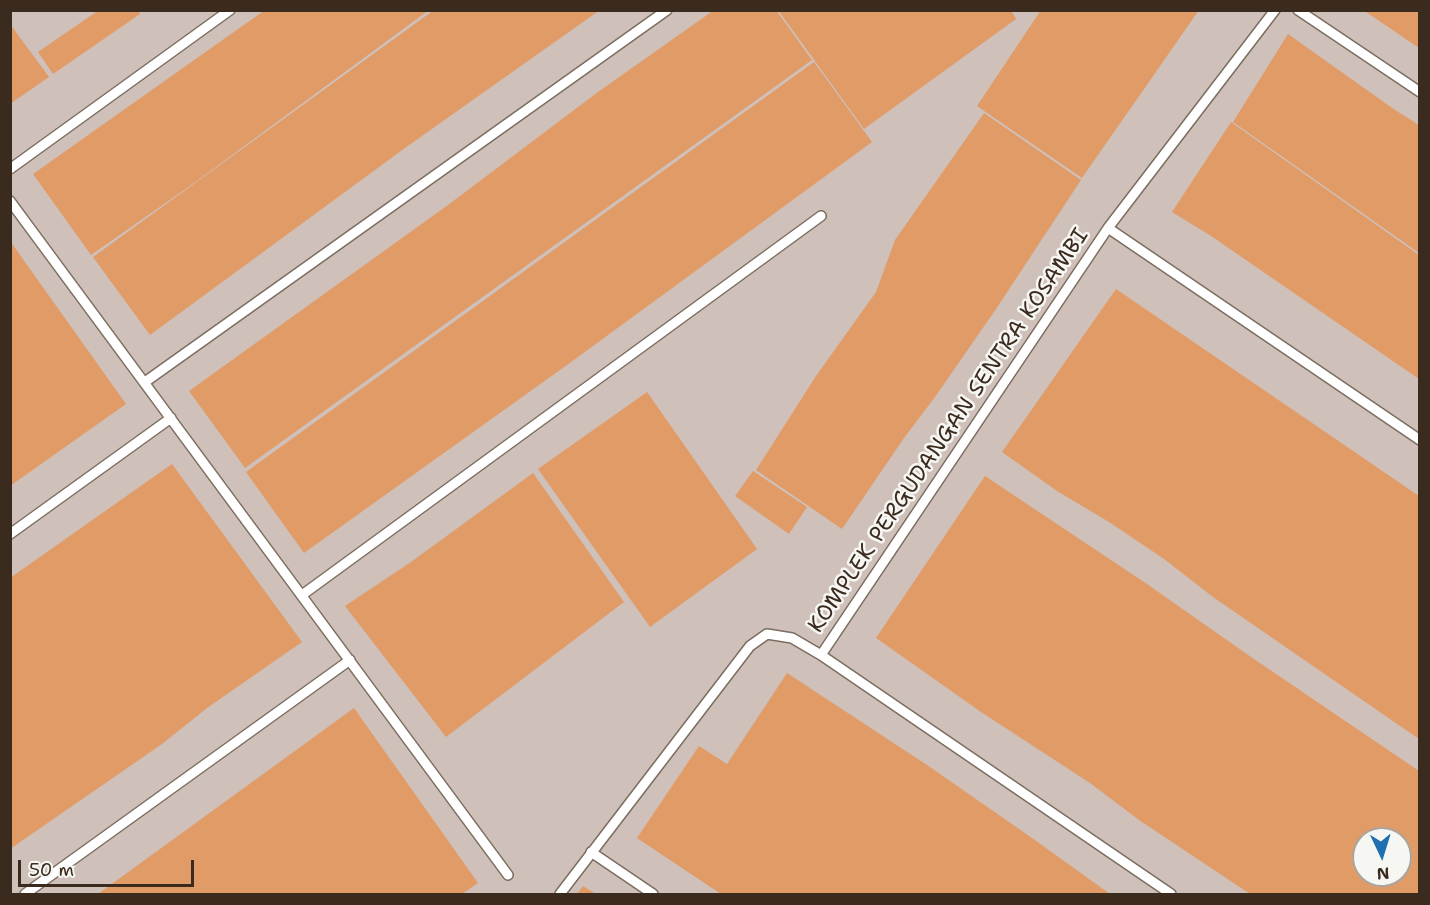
<!DOCTYPE html>
<html>
<head>
<meta charset="utf-8">
<style>
	body { margin:0 }
	#map { position:relative; width:1430px; height:905px; overflow:hidden; background:#f2ead8; font-family:"Shantell Sans",sans-serif }
	canvas { display:block }
	.frame { position:absolute; inset:0; border:12px solid #3b2a1e; pointer-events:none }
	.north { position:absolute; left:1352px; top:827px; width:60px; height:60px; box-sizing:border-box; background:#f6f6f2; border:2px solid #aba49d; border-radius:50%; rotate:176deg; font-size:16px; font-weight:700; line-height:24px; text-align:center; color:#3b2a1e }
	.north::after { content:''; display:block; margin:auto; width:21px; height:27px; background:#1f6fb2; clip-path:polygon(50% 0,100% 100%,50% 72%,0 100%) }
	.scale { position:absolute; left:18px; top:860px; width:176px; height:27px; box-sizing:border-box; border:3px solid #3b2a1e; border-top:0; padding-left:8px; font-size:18px; line-height:21px; white-space:nowrap; color:#3b2a1e; -webkit-text-stroke:4px #f6f6f2; paint-order:stroke }
</style>
</head>
<body>
<div id="map">
<canvas width="1430" height="905"></canvas>
<div class="frame"></div>
<div class="north">N</div>
<div class="scale">50 m</div>
</div>
<script>
const g = document.querySelector('canvas').getContext('2d');
g.lineJoin = 'round';
function paint(path, color) { g.fillStyle = color; g.fill(path, 'evenodd'); }
function trace(path, color, width, dash) { g.strokeStyle = color; g.lineWidth = width; g.lineCap = dash ? 'butt' : 'round'; g.setLineDash(dash || []); g.stroke(path); }
function label(font, color, halo, rows, align = 'center') {
  g.font = font + ' "Shantell Sans",sans-serif'; g.lineWidth = 5; g.setLineDash([]); g.textBaseline = 'middle'; g.strokeStyle = halo; g.fillStyle = color; for (const [text, x, y, turn = 0] of rows) {
    g.save(); g.translate(x, y); g.rotate((+turn || 0) * Math.PI / 180); g.textAlign = isNaN(turn) ? turn : align; if (halo) g.strokeText(text, 0, 0); g.fillText(text, 0, 0); g.restore();
  }
}
const industrial = new Path2D(`
	M10,11H1419V894H11ZM1364,839H1400V875H1364Z`);
const building = new Path2D(`
	M99,10H138L140,14L53,74L38,52Z
	M265,10H429L197,181L91,255L33,174Z
	M434,10H600L405,148L150,335L93,257Z
	M714,10H776L812,60L245,468L189,391L448,205L598,92Z
	M778,10H1011L1016,19L864,129Z
	M1041,10H1199L1082,178L977,106Z
	M1363,10H1419V48L1397,33Z
	M10,24L49,77L10,104Z
	M1288,34L1395,110L1419,125V253L1233,122Z
	M814,62L872,142L567,365L304,553L246,472Z
	M984,113L1081,180L996,309L935,397L904,438L842,529L756,470L816,376L876,292L895,240Z
	M1231,122L1419,255V379L1211,236L1172,212Z
	M10,241L126,404L10,486Z
	M1116,289L1419,496V739L1213,597L1164,559L1109,522L1057,491L1002,452Z
	M647,392L757,549L650,627L538,469Z
	M172,464L302,642L207,708L162,744L10,849V578Z
	M753,471L807,507L789,534L735,496Z
	M533,473L624,602L446,737L345,606L411,562Z
	M985,476L1147,584L1251,657L1419,771V894H1250L1139,820L1090,783L981,712L876,638ZM1364,839H1400V875H1364Z
	M787,673L927,765L1032,838L1110,894H721L637,838L699,746L727,764Z
	M354,708L478,883L462,894H98Z
	M583,886L596,894H577Z`);
const service = new Path2D(`
	M1298,10L1420,92
	M10,169L230,10
	M10,201L508,875
	M1108,228L1275,10
	M145,382L667,10
	M10,534L171,418
	M302,595L821,216
	M591,852L653,894
	M25,894L350,660
	M560,894L750,646L767,634L792,638L821,655
	M1171,894L821,655L1108,228L1420,440`);
const streetNames = [
	["KOMPLEK PERGUDANGAN SENTRA KOSAMBI",949,431,-56]
];
paint(industrial, '#cfc0ba');
paint(building, '#e19b67');
trace(service, '#7b6d5f', 12);
trace(service, '#fff', 9);
label('22px', '#3b2a1e', '#f6f6f2', streetNames);
</script>
</body>
</html>
